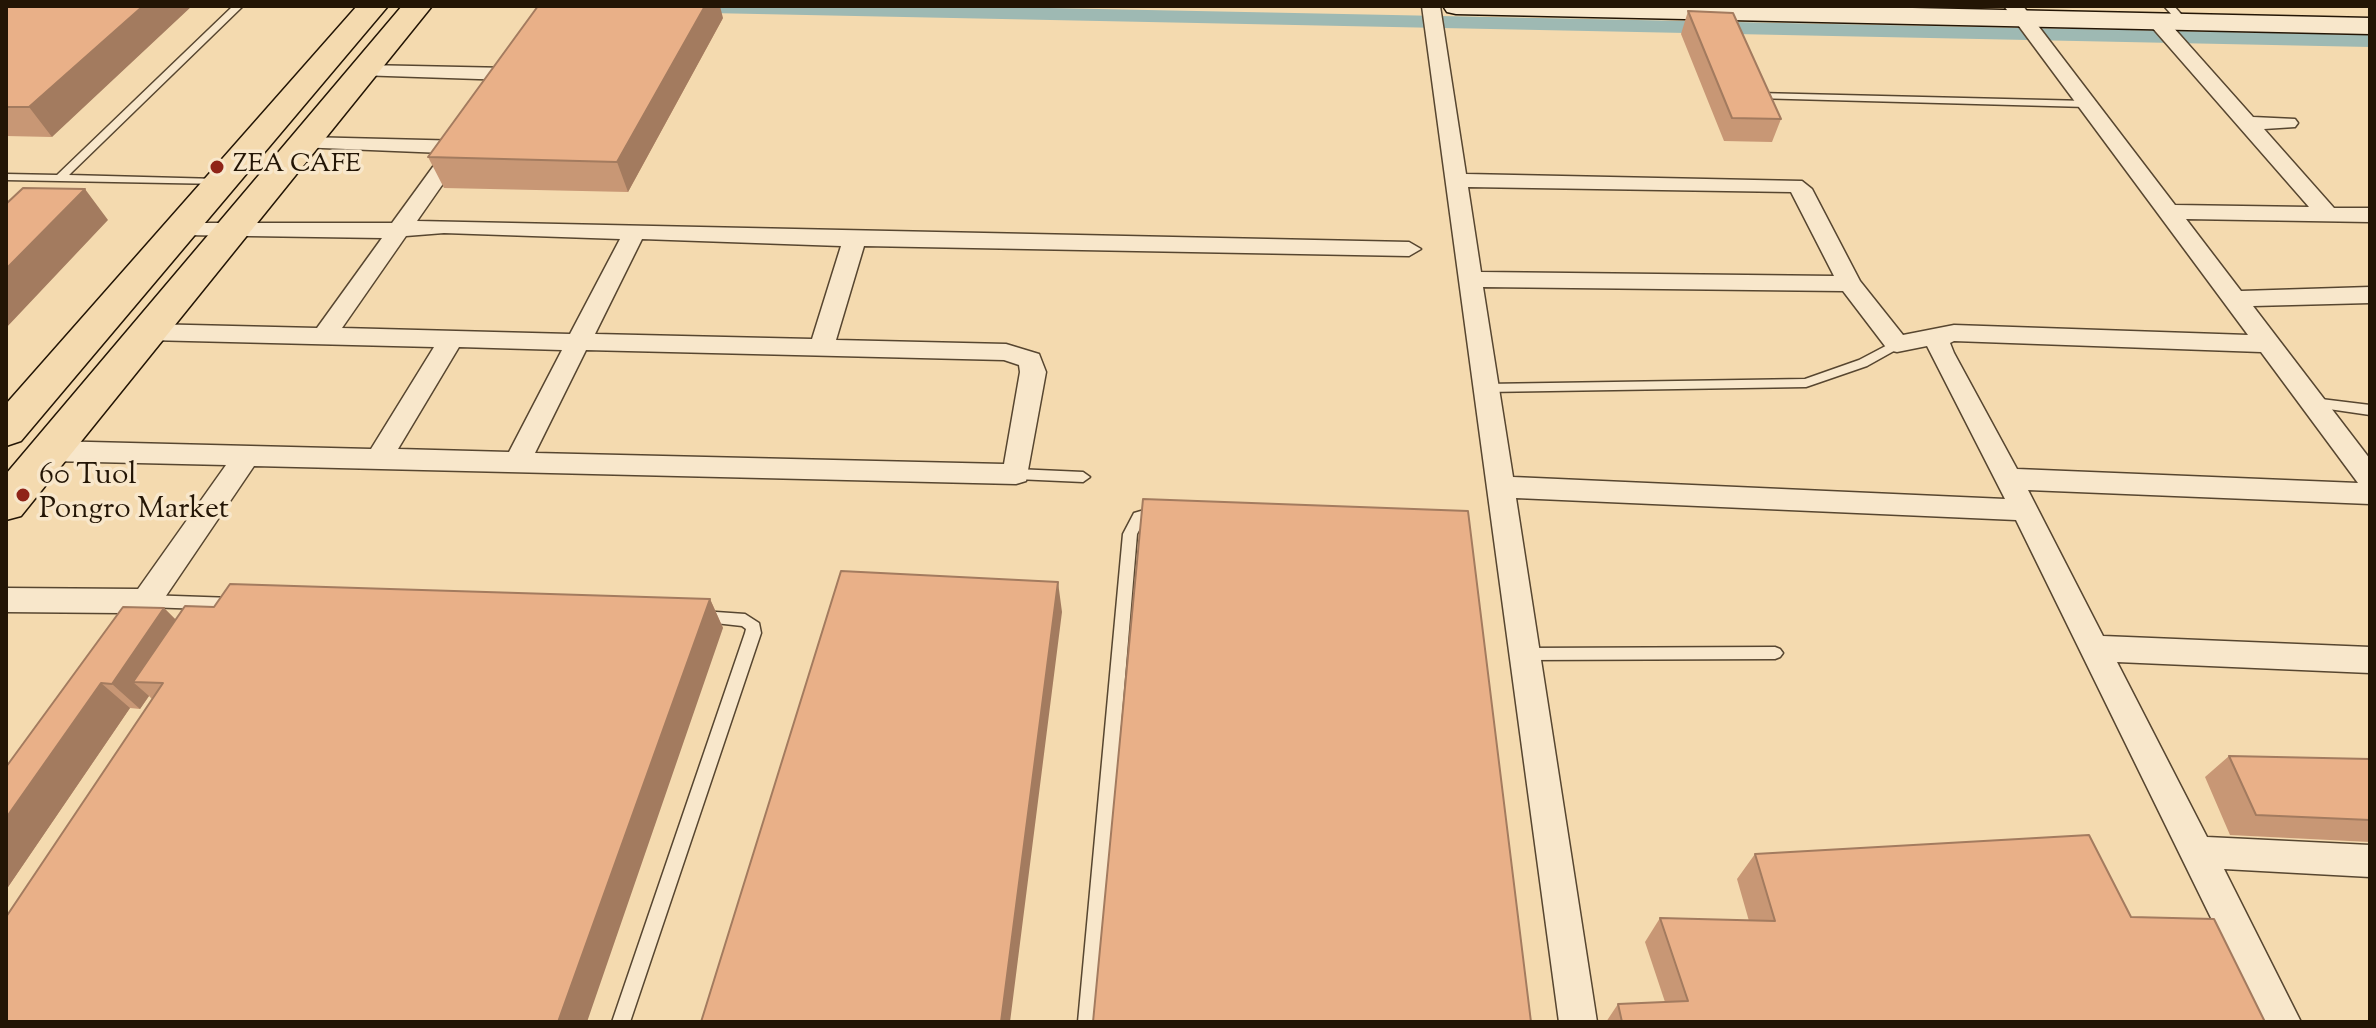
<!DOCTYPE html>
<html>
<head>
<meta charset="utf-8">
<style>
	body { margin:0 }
	#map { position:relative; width:2376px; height:1028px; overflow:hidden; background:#f4daaf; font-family:"Sorts Mill Goudy",serif }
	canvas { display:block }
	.frame { position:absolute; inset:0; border:8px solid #231505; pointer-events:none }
</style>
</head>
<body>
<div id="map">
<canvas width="2376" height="1028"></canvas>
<div class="frame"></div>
</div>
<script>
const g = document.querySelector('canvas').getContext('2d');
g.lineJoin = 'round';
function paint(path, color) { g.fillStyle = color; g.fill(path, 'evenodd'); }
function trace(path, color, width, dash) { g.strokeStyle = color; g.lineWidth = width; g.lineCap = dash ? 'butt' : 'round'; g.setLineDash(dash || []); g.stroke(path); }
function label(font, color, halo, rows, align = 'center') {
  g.font = font + ' "Sorts Mill Goudy",serif'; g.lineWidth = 7; g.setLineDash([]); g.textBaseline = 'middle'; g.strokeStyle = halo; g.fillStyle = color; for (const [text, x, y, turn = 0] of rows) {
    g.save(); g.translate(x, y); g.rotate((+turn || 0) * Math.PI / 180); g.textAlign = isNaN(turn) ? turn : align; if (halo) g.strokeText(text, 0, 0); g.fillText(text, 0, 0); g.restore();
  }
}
const canal = new Path2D(`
	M650,6H952L2370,35V47L660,12Z`);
const lane = new Path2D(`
	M233,6H243L69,175L218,179L223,182L222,184L6,180V174L57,175Z
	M2164,6H2174L2188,22L2186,24H2180Z
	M1758,93L2087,101L2092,104L2087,107L1754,98V94Z
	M1897,340L1901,341L1903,344L1901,347L1867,366L1806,387L1486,392L1480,388L1486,384L1805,379L1859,360Z
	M2313,398L2370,405V415L2308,406L2307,403L2308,400Z
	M1016,469L1083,472L1090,477L1083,482L1016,479L1009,474Z
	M1158,506L1163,507L1165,511L1163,515L1144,521L1137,534L1096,1022H1078L1123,534L1134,513Z
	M146,595L233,598L238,600L240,604L238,608L233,610L146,607L141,605L139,601L141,597Z
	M702,611L745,614L759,623L761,633L630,1022H612L745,633L746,629L742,626L697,621L695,617L697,613Z
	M1775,647L1780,649L1783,653L1780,657L1775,659L1525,660L1520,658L1517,654L1520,650L1525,648Z`);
const street = new Path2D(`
	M1422,6H1440L1466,174L1802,181L1812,189L1860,281L1903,335L1954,325L2248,335L2004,6H2023L2175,205L2309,207L2150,25V17H2164L2253,117L2295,119L2298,123L2295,127L2264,129L2334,208H2370V222L2186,219L2241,291L2370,287V303L2253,306L2370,459V504L2028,490L2103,636L2370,647V673L2117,662L2207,837L2370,845V877L2224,869L2301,1022H2262L2016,520L1516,498L1597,1022H1559ZM1468,187L1791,192L1834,276L1481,272ZM1483,287L1843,291L1888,350L1897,352L1927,346L2005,499L1513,477ZM1954,341L2261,352L2358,483L2017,469L1954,353L1950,343Z
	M364,65L509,68L519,74L509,80L357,75L354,71L357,67Z
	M305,137L466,141L470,145L417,221L1409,242L1421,249L1409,256L864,246L836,340L1006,344L1039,354L1046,372L1026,481L1016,484L254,466L132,646L121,649L110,646L106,637L121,613L6,612V588L138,589L226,465L50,461L41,458L37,451L41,444L50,441L371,449L434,347L148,340L139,338L136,332L139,326L148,324L317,328L382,238L183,235L172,228L175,223H392L443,153L298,147L294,143L298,139ZM444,233L620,239L570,334L342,328L406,236ZM642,239L841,246L812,339L595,334ZM459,347L562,350L509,452L398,449ZM586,350L1004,360L1019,365L1020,372L1004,464L535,453Z`);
const secondary = new Path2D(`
	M1443,6H1821L2370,18V34L1456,14L1447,12Z`);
const primary = new Path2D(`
	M357,6H388L21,441L6,446V404Z
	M402,6H432L21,516L6,520V474Z`);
const wall = new Path2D(`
	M6,6L52,137L6,136Z
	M1688,11L1781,119L1772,142L1724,141L1681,34Z
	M723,18L628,192L444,188L428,157Z
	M710,599L723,628L152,699L149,696L140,709L130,708L6,890L123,607L164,608L176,620L214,607Z
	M2229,756L2370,759V842L2230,835L2205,777Z
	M1755,854L2131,917L2265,1022H1606L1618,1004L1665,1002L1645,942L1660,918L1749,921L1737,879Z`);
const shadedWall = new Path2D(`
	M143,6H192L52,137L29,107Z
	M705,6H720L723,18L628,192L617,162Z
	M85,189L108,220L6,328V269Z
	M1058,582L1062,612L1010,1022H1001Z
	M710,599L723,628L587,1022H558Z
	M164,608L190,634L133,682L149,696L140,709L112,684Z
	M101,683L130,708L6,890V818Z`);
const building = new Path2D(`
	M6,6H143L29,107H6Z
	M538,6H705L617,162L428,157Z
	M1688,11L1733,13L1781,119L1732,118Z
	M23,188L85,189L6,269V204Z
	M1143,499L1468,511L1531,1022H1093Z
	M841,571L1058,582L1001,1022H701Z
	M230,584L710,599L558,1022H6V917L163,683L133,682L185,606L214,607Z
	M123,607L164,608L112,684L101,683L6,818V767Z
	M2229,756L2370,759V820L2256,815Z
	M2089,835L2131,917L2214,919L2265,1022H1622L1618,1004L1688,1001L1660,918L1775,921L1755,854Z`);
const markers = [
	[217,167,8,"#8f2418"],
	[23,495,8,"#8f2418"]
];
const farPoinames = [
	["ZEA CAFE",233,167]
];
const poiNames = [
	["60 Tuol",39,478],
	["Pongro Market",39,512]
];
paint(canal, '#9eb9b3');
trace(lane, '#574630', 3);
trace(street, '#574630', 3);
trace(secondary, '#231505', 3);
trace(primary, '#231505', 3);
paint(lane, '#f8e7cb');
paint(street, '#f8e7cb');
paint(secondary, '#f8e7cb');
paint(primary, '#f4daaf');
paint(wall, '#c89775');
paint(shadedWall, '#a37b5f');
paint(building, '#e9b088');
trace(building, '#a37b5f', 2);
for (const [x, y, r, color] of markers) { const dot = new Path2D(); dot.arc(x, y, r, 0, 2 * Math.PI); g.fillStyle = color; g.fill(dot); trace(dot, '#f8e7cb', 3); }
label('26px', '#231505', '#f8e7cb', farPoinames, 'left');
label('30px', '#231505', '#f8e7cb', poiNames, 'left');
</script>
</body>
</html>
